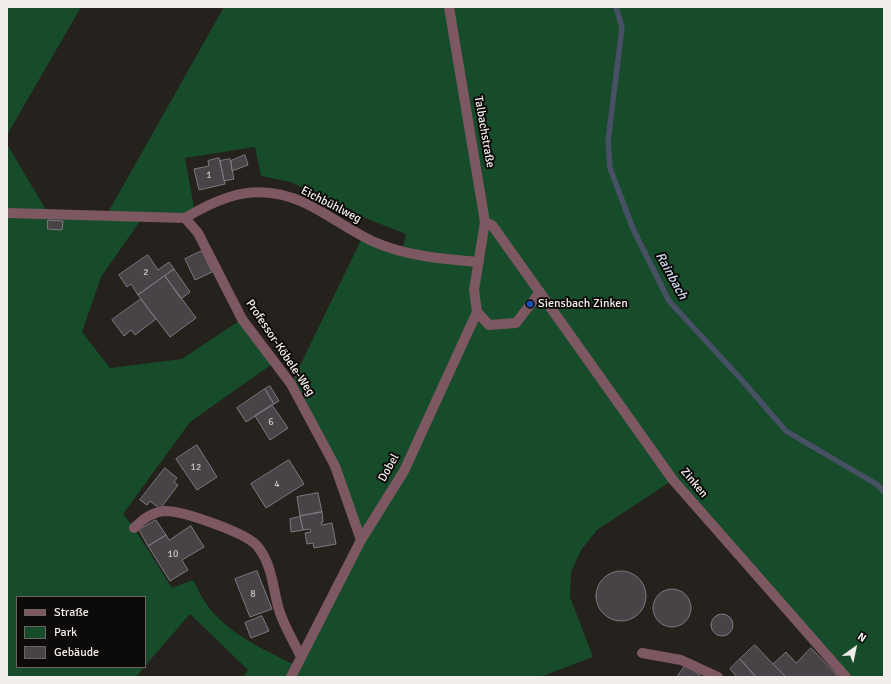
<!DOCTYPE html>
<html>
<head>
<meta charset="utf-8">
<style>
	body { margin:0 }
	#map { position:relative; width:891px; height:684px; overflow:hidden; background:#25211d; font-family:Signika,sans-serif }
	canvas { display:block }
	.frame { position:absolute; inset:0; border:8px solid #f0edeb; pointer-events:none }
	.legend { position:absolute; left:16px; top:596px; width:130px; height:72px; box-sizing:border-box; background:#0d0b09; border:1px solid #686563; margin:0; padding:5px 7px; list-style:none; font-size:12px; color:#f0edeb }
	.legend li { display:flex; align-items:center; gap:8px; height:20px }
	.legend b { width:20px; border:1px solid #686563 }
	.north { position:absolute; left:835px; top:628px; width:40px; height:40px; -webkit-text-stroke:3px #0d0b09; paint-order:stroke; rotate:33deg; font-size:11px; font-weight:700; line-height:16px; text-align:center; color:#f0edeb }
	.north::after { content:''; display:block; margin:auto; width:14px; height:18px; background:#f0edeb; clip-path:polygon(50% 0,100% 100%,50% 72%,0 100%) }
</style>
</head>
<body>
<div id="map">
<canvas width="891" height="684"></canvas>
<div class="frame"></div>
<ul class="legend">
<li><b style="height:5px;background:#7d5761"></b>Straße</li>
<li><b style="height:11px;background:#174c2b"></b>Park</li>
<li><b style="height:11px;background:#474347"></b>Gebäude</li>
</ul>
<div class="north">N</div>
</div>
<script>
const g = document.querySelector('canvas').getContext('2d');
g.lineJoin = 'round';
function paint(path, color) { g.fillStyle = color; g.fill(path, 'evenodd'); }
function trace(path, color, width, dash) { g.strokeStyle = color; g.lineWidth = width; g.lineCap = dash ? 'butt' : 'round'; g.setLineDash(dash || []); g.stroke(path); }
function label(font, color, halo, rows, align = 'center') {
  g.font = font + ' Signika,sans-serif'; g.lineWidth = 4; g.setLineDash([]); g.textBaseline = 'middle'; g.strokeStyle = halo; g.fillStyle = color; for (const [text, x, y, turn = 0] of rows) {
    g.save(); g.translate(x, y); g.rotate((+turn || 0) * Math.PI / 180); g.textAlign = isNaN(turn) ? turn : align; if (halo) g.strokeText(text, 0, 0); g.fillText(text, 0, 0); g.restore();
  }
}
const green = new Path2D(`
	M7,7H81L7,135Z
	M224,7H884V677H846L673,480L597,530L581,550L571,572L570,597L593,657L540,677H243L248,670L190,614L145,666V597H17V667H144L136,677H7V144L49,215L106,216ZM255,147L261,176L291,182L355,214L406,234L402,252L363,236L291,384L335,466L361,540L297,666C265,650 225,633 205,602C200,595 197,587 193,580L172,588L134,528L123,514L190,422L275,362L242,319L182,359L110,368L82,332L101,277L142,218L195,213L185,158Z`);
const stream = new Path2D(`
	M616,7L622,27L608,142L610,168L633,229L669,301L740,378L786,431L878,485L884,492`);
const building = new Path2D(`
	M245,155L248,165L232,171L231,161Z
	M219,158L225,184L199,190L194,169L209,166L208,161Z
	M230,159L234,179L224,181L220,161Z
	M48,220L63,221L62,230L48,229Z
	M202,251L212,272L195,280L185,259Z
	M148,255L158,270L169,262L174,269L138,295L131,284L127,287L119,275Z
	M174,269L190,292L181,299L165,276Z
	M165,276L196,318L170,337L138,295Z
	M141,299L156,319L135,335L131,330L124,336L112,320Z
	M270,386L279,401L274,404L265,389Z
	M265,389L274,404L246,422L237,408Z
	M272,405L288,428L270,440L255,416Z
	M197,445L217,477L197,490L176,459Z
	M289,460L304,484L266,508L251,484Z
	M165,468L177,478L174,482L178,485L160,509L150,501L147,505L140,500Z
	M318,493L322,512L300,516L297,497Z
	M322,512L323,522H321L322,525L332,523L336,544L314,548L313,543L307,544L305,533L311,532L310,529L303,530L300,516Z
	M300,517L303,530L291,532L290,519Z
	M156,520L166,535L148,546L139,530Z
	M191,526L204,547L182,560L188,570L170,581L148,546L166,535L169,540Z
	M257,571L272,609L250,617L235,579Z
	M596 596a25 25 0 1 1 50 0a25 25 0 1 1-50 0Z
	M653 608a19 19 0 1 1 38 0a19 19 0 1 1-38 0Z
	M711 625a11 11 0 1 1 22 0a11 11 0 1 1-22 0Z
	M262,616L269,631L251,638L245,623Z
	M755,645L773,664L786,677H756L740,659Z
	M811,648L837,675L836,677H786L773,664L786,652L796,663Z
	M740,659L756,677H737L730,669Z
	M686,665L702,677H677Z`);
const minor = new Path2D(`
	M7,213L185,218C225,194 260,182 305,203C328,214 349,230 372,241C405,256 442,259 479,262
	M185,218L198,233L242,319L291,384L335,466L361,540
	M485,222L492,225L673,480L846,677
	M477,312L489,325L516,323L540,292
	M134,528C143,519 152,512 165,511C183,511 248,533 258,547C272,564 273,589 279,610C284,626 294,642 301,657
	M642,653L681,660L718,677
	M291,677L361,540L404,471L477,312L474,290L485,222L449,7`);
const markers = [
	[530,304,4,"#1a4fb4"]
];
const numberNames = [
	["1",209,175],
	["2",146,272],
	["6",271,422],
	["12",196,467],
	["4",277,484],
	["10",173,554],
	["8",253,594]
];
const streetNames = [
	["Talbachstraße",484,132,80],
	["Eichbühlweg",331,205,27],
	["Professor-Köbele-Weg",280,348,56],
	["Dobel",389,468,-61],
	["Zinken",694,483,50]
];
const poiNames = [
	["Siensbach Zinken",538,304]
];
const waterNames = [
	["Rainbach",671,276,61]
];
paint(green, '#174c2b');
trace(stream, '#485065', 5.5);
paint(building, '#474347');
trace(building, '#7e797e', 1);
trace(minor, '#7d5761', 10);
for (const [x, y, r, color] of markers) { const dot = new Path2D(); dot.arc(x, y, r, 0, 2 * Math.PI); g.fillStyle = color; g.fill(dot); trace(dot, '#0d0b09', 1.5); }
label('10px', '#c6c2c2', null, numberNames);
label('12px', '#f0edeb', '#0d0b09', streetNames);
label('12px', '#f0edeb', '#0d0b09', poiNames, 'left');
label('italic 13px', '#cddaed', '#0d0b09', waterNames);
</script>
</body>
</html>
